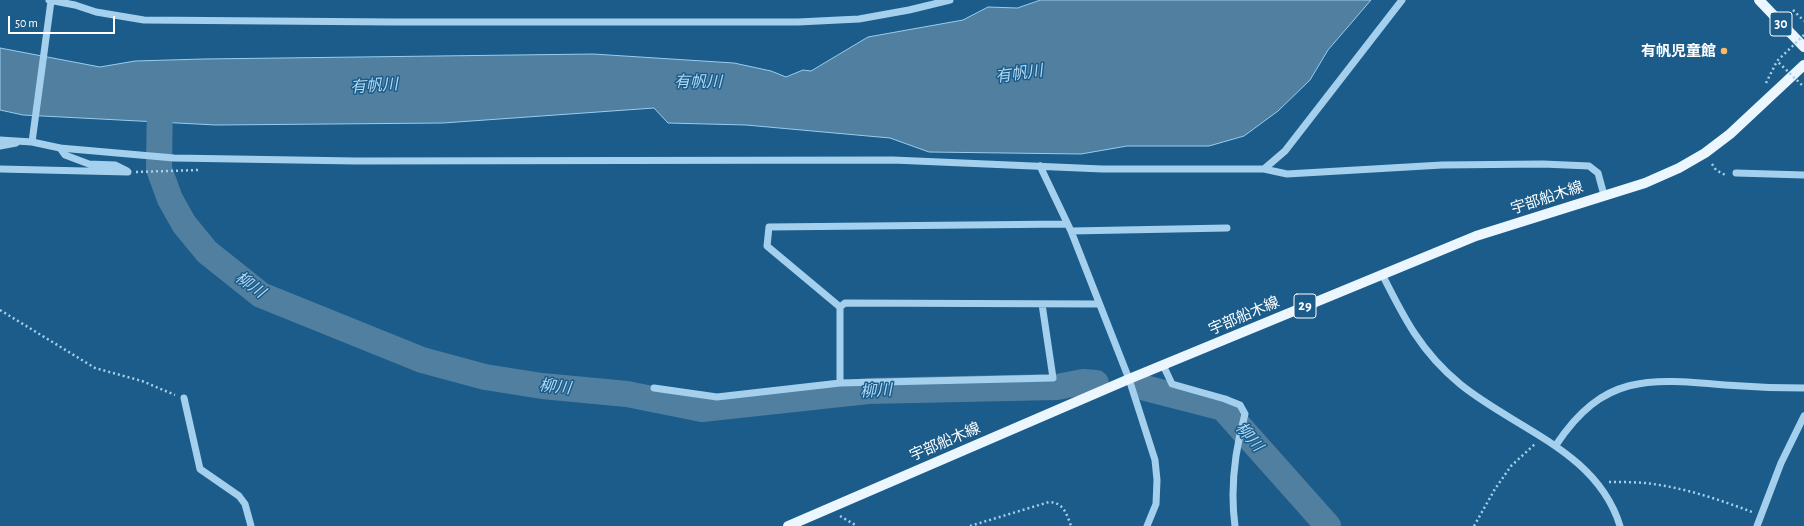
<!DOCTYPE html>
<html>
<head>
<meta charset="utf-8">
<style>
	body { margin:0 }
	#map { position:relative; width:1804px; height:526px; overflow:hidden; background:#1b5c8a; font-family:"Alegreya Sans",sans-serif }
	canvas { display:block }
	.scale { position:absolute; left:8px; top:16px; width:107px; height:18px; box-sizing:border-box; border:2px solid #fff; border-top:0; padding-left:5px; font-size:12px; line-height:14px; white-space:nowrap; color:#fff; -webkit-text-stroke:3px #1b5c8a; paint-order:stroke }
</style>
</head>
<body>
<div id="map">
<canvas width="1804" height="526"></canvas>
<div class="scale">50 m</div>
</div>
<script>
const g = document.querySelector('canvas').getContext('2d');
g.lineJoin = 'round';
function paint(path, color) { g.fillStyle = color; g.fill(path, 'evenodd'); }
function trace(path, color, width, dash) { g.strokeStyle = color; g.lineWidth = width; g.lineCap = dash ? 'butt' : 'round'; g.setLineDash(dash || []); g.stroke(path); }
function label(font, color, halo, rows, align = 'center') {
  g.font = font + ' "Alegreya Sans","Noto Sans JP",sans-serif'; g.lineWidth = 3; g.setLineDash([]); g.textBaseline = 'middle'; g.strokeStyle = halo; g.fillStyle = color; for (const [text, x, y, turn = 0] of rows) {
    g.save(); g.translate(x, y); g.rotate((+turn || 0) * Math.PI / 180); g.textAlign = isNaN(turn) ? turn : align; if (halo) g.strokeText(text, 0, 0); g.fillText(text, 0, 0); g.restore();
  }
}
const water = new Path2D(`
	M1041,0H1371L1328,50L1310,80L1278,111L1244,136L1209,146H1127L1081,154L929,152L890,138L746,125L668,123L654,108L443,123L216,125L23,115L0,110V48L100,67L135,61L203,59L593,54L734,63L771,71L786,77L803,70L811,71L868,37L963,20L988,7L1017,8Z`);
const river = new Path2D(`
	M160,99L159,169L170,199L184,224L207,252L261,295L422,360L485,377L542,386L627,394L702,409L868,391L1057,387L1083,382L1096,383
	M1145,388L1223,408L1328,526`);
const path = new Path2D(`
	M1793,10L1804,21
	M1766,83L1777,61
	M1712,164L1716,170L1727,176
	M136,172L199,170
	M0,310L95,368L142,381L175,395
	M1609,482C1621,482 1633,482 1645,483C1682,487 1718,499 1752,512
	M840,516L857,526
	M970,526L1049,502C1063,502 1067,514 1071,526
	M1474,526L1495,489L1511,466L1535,444`);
const minor = new Path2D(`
	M49,0L75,5L96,12L144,20L394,22H798L859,19L909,10L950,0
	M0,140L32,142L60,148L174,158L356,161L893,160L1102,169H1264L1287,174L1442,165L1543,164L1589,166L1598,173L1604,195
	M32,142L51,1
	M0,146L16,143
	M60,148L65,155L89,164L115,165L127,171
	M1040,166L1071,231L1129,379L1155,460L1157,480L1156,504L1147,526
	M0,169L128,172
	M1264,169L1285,151L1402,0
	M1736,173L1804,175
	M1071,231L1227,228
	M1382,274C1404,318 1421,352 1460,384C1515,429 1597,451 1620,526
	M840,307L767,246L769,227L1067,224
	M1163,365L1172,384L1225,399L1240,405L1245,414C1235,450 1230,489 1235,526
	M840,383V307L845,303L1099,304
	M654,388L717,397L840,383L1053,378L1042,304
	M184,398L200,469L239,496L245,504L251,526
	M1556,445C1603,374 1648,378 1725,385C1751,387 1777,388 1804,388
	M1757,526L1781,463L1804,416`);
const major = new Path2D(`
	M1759,0L1804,47
	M788,526L1129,379L1476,236L1645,183L1679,168L1705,153L1730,134L1804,65`);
const pathBridge = new Path2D(`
	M1804,35L1777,61L1804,87`);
const markers = [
	[1724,51,4,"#feba61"]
];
const shields = [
	[1781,24,22],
	[1305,306,22]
];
const shieldNames = [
	["30",1781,24],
	["29",1305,306]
];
const poiNames = [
	["有帆児童館",1716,51]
];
const streetNames = [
	["宇部船木線",1547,198,-18],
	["宇部船木線",1244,316,-23],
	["宇部船木線",945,442,-23]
];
const waterNames = [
	["有帆川",1019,74,-8],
	["有帆川",698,82],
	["有帆川",374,86,-4],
	["柳川",250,285,35],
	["柳川",555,387,6],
	["柳川",876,391,-3],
	["柳川",1249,437,49]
];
paint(water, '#517f9f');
trace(water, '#98cdef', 1);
trace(river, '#517f9f', 26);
trace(path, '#a5d0ed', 2.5, [2, 3]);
trace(minor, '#a5d0ed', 7);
trace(major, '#ebf6ff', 10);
trace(pathBridge, '#a5d0ed', 2.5, [2, 3]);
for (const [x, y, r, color] of markers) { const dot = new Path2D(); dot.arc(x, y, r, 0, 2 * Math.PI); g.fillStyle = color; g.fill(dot); trace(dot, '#1b5c8a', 1.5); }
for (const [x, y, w] of shields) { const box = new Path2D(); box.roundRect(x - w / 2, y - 12, w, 24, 3); g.fillStyle = '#1b5c8a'; g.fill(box); trace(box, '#fff', 1); }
label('bold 14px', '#fff', null, shieldNames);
label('bold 15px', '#fff', '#1b5c8a', poiNames, 'right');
label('15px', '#fff', '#1b5c8a', streetNames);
label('italic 16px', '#b1d9f4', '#1b5c8a', waterNames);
</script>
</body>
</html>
